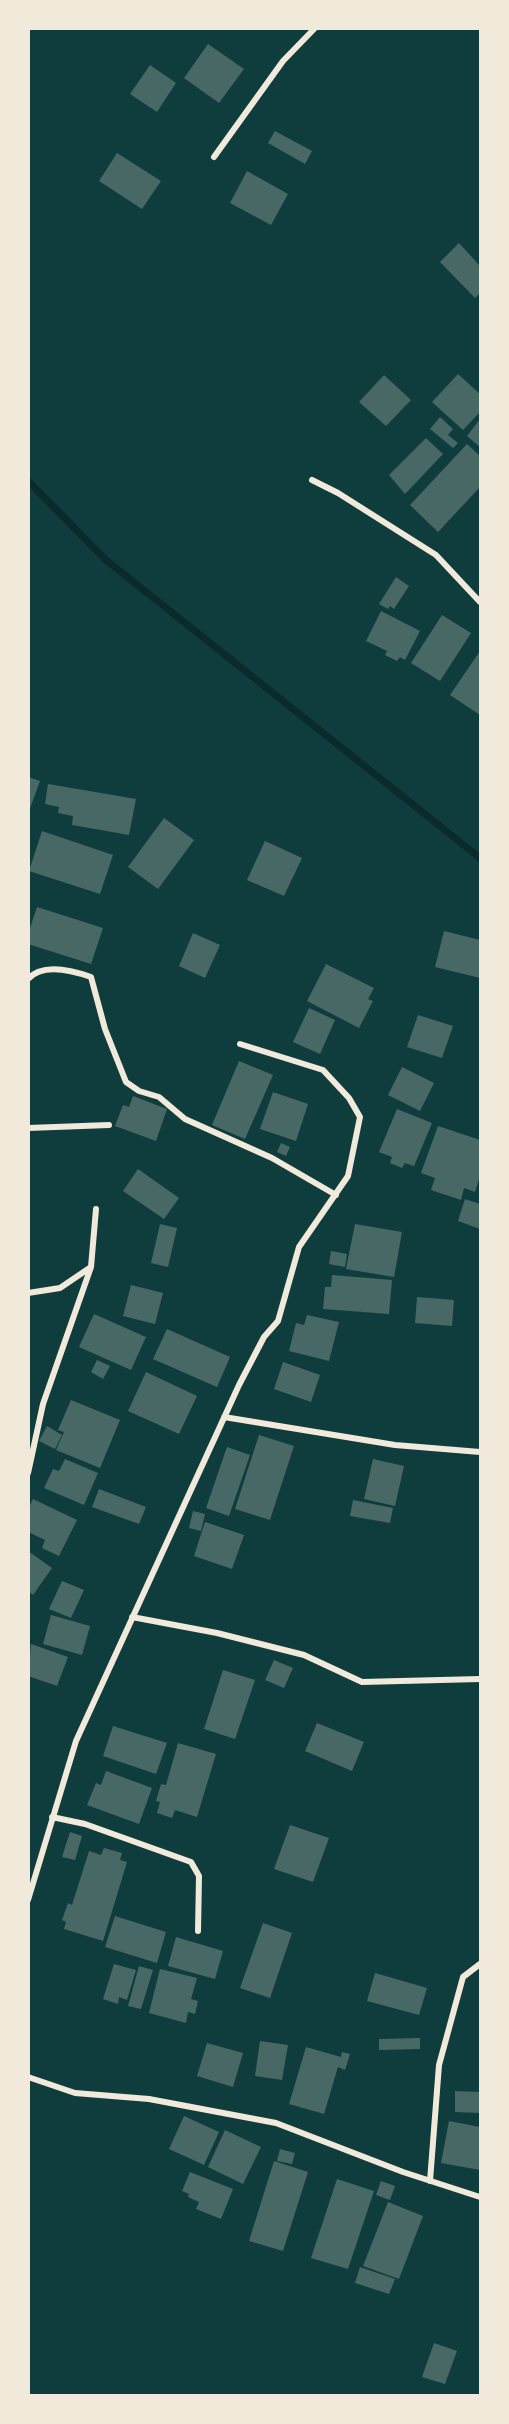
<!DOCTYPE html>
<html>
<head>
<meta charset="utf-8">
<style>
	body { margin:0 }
	#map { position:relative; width:509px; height:2424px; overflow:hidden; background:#0f3d3e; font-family:Inter,sans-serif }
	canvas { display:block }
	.frame { position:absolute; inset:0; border:30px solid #f1e9da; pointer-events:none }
</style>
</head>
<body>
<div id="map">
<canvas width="509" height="2424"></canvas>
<div class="frame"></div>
</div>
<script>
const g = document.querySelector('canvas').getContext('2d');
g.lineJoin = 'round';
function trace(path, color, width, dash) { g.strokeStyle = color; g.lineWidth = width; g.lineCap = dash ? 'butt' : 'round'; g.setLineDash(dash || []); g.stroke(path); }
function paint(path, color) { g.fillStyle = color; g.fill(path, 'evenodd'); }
const stream = new Path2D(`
	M28,481L106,560L480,858`);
const building = new Path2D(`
	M208,44L244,69L219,103L184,78Z
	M150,65L176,83L157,112L130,94Z
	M275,131L312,151L305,164L268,143Z
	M117,153L161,181L142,209L99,181Z
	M247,171L288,194L271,225L230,203Z
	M459,243L480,266V293L475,298L440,262Z
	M458,374L480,394V412L463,430L432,402Z
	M384,375L411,400L386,426L359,402Z
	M440,417L453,429L448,435L458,443L453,448L430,429Z
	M480,419V447L467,436Z
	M426,438L443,454L405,494L389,475Z
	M467,444L480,456V487L438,532L410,505Z
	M396,577L409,586L394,609L390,606L388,609L379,604Z
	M381,611L420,631L405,660L400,657L397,661L385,655L387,651L366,641Z
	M442,615L471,633L440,681L411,663Z
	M480,651V715L450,695Z
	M28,777L40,781L29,811H28Z
	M48,784L136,799L129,835L72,825L73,816L58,813L59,807L45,804Z
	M164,818L194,840L158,889L128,867Z
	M42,831L113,855L100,894L29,871Z
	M265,841L302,858L284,896L247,880Z
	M37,907L103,928L91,964L28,944V934Z
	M444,931L480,940V978L435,967Z
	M193,933L220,945L205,978L179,966Z
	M326,964L374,988L368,999L373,1001L359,1028L307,1001Z
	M309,1008L335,1020L320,1054L293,1042Z
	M418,1015L453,1026L442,1058L407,1047Z
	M239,1061L273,1075L245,1139L212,1125Z
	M402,1067L434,1083L420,1111L388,1095Z
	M273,1092L308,1104L296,1141L260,1129Z
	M133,1096L167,1109L156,1141L115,1126L123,1105L129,1107Z
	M397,1109L432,1123L414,1166L405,1163L402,1168L390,1163L392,1157L379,1152Z
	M438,1126L480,1140V1176L475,1192L464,1188L461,1200L431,1190L435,1178L421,1173Z
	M281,1143L290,1147L286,1156L277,1152Z
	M138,1169L179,1198L164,1219L123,1191Z
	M465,1199L480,1204V1229L458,1221Z
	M160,1224L177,1228L168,1267L151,1263Z
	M355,1224L402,1232L394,1277L346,1269Z
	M331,1251L347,1254L345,1267L329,1264Z
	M332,1275L392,1280L389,1314L323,1309L325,1287H331Z
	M131,1285L163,1293L155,1324L123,1316Z
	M417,1297L454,1300L452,1326L415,1323Z
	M94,1314L146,1337L131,1370L79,1347Z
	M307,1315L339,1322L329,1361L289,1351L296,1323L304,1325Z
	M167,1329L230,1357L217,1387L153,1359Z
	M97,1360L110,1366L103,1379L91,1372Z
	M283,1362L320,1375L311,1402L274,1389Z
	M146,1372L197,1396L179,1434L128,1411Z
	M71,1400L120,1420L100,1468L56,1450L64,1432L58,1430Z
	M47,1426L62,1435L55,1449L39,1441Z
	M259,1435L294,1446L270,1520L235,1509Z
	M227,1447L250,1455L229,1516L206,1508Z
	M65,1459L98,1473L84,1505L44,1488L53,1469L59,1471Z
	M373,1459L404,1466L395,1506L364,1499Z
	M99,1489L146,1507L139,1524L92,1507Z
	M33,1499L77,1520L59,1556L42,1548L45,1540L28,1532V1509Z
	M353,1500L393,1508L390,1523L350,1516Z
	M193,1511L205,1514L201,1531L189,1528Z
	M205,1522L244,1535L232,1569L194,1556Z
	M28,1551L52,1568L33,1595L28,1591Z
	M62,1581L84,1590L71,1618L49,1609Z
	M51,1615L90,1626L82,1655L43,1644Z
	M31,1644L68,1657L57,1686L28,1676Z
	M274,1660L293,1668L284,1688L265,1680Z
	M223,1670L255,1680L235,1739L204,1729Z
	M317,1723L364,1742L352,1771L305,1751Z
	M113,1726L167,1743L156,1774L103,1756Z
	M178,1743L216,1754L197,1817L175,1810L172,1818L157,1813L160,1802L156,1801L161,1784L166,1785Z
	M106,1771L152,1788L139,1824L87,1805L96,1783L101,1785Z
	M290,1825L329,1838L313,1882L274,1869Z
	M70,1832L82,1836L75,1860L62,1857Z
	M104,1848L122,1853L120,1860L127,1862L103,1941L64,1929L66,1922L62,1920L68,1903L72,1905L89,1851L101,1855Z
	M115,1916L166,1932L157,1963L105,1947Z
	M263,1923L292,1933L270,1998L240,1988Z
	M176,1937L223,1951L215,1979L168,1966Z
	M114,1964L136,1970L127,2000L119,1997L118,2004L103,1999Z
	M139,1966L153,1970L141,2009L128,2006Z
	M160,1969L197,1978L191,1999L198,2001L195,2014L188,2012L186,2023L149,2013Z
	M375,1973L427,1988L419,2015L367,2001Z
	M420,2038V2049L379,2050V2039Z
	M260,2041L288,2045L282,2080L255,2076Z
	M207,2043L243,2053L233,2087L197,2076Z
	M306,2047L341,2057L342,2052L350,2054L345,2070L338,2067L324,2114L289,2104Z
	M455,2091L480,2092V2113L455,2112Z
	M184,2116L219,2132L204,2165L169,2149Z
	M449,2121L480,2127V2170L441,2163Z
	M225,2130L261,2147L243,2184L208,2167Z
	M280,2149L295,2153L292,2164L277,2161Z
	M274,2161L308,2172L283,2251L249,2241Z
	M190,2172L233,2189L221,2219L196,2209L199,2202L188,2197L189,2194L182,2191Z
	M337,2179L374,2191L348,2269L311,2258Z
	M381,2181L395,2186L390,2200L376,2195Z
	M388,2202L423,2216L399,2279L363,2266Z
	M360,2267L395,2279L389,2294L355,2283Z
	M434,2343L457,2351L445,2384L422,2377Z`);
const minor = new Path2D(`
	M214,157L283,61L315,28
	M312,480L338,493L436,555L480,602
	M28,979C43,962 74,971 91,977L105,1029L126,1082L139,1091L159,1097L185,1119L272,1158L336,1195
	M28,1128L109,1125
	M28,1293L60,1288L91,1267L96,1209
	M224,1417L395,1445L480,1452
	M28,1473L43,1404L91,1267
	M132,1617L217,1633L304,1655L362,1682L480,1679
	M52,1817L85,1824L191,1862L199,1876L198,1931
	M28,1900L76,1741L239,1385L264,1337L278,1321L299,1247L348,1176L360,1117L349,1098L323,1070L240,1044
	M28,2077L75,2093L149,2099L276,2123L403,2172L480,2197
	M430,2181L439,2065L463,1977L480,1964`);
trace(stream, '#0a2a2b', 7);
paint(building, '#486865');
trace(minor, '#f1e9da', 6);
</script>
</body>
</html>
